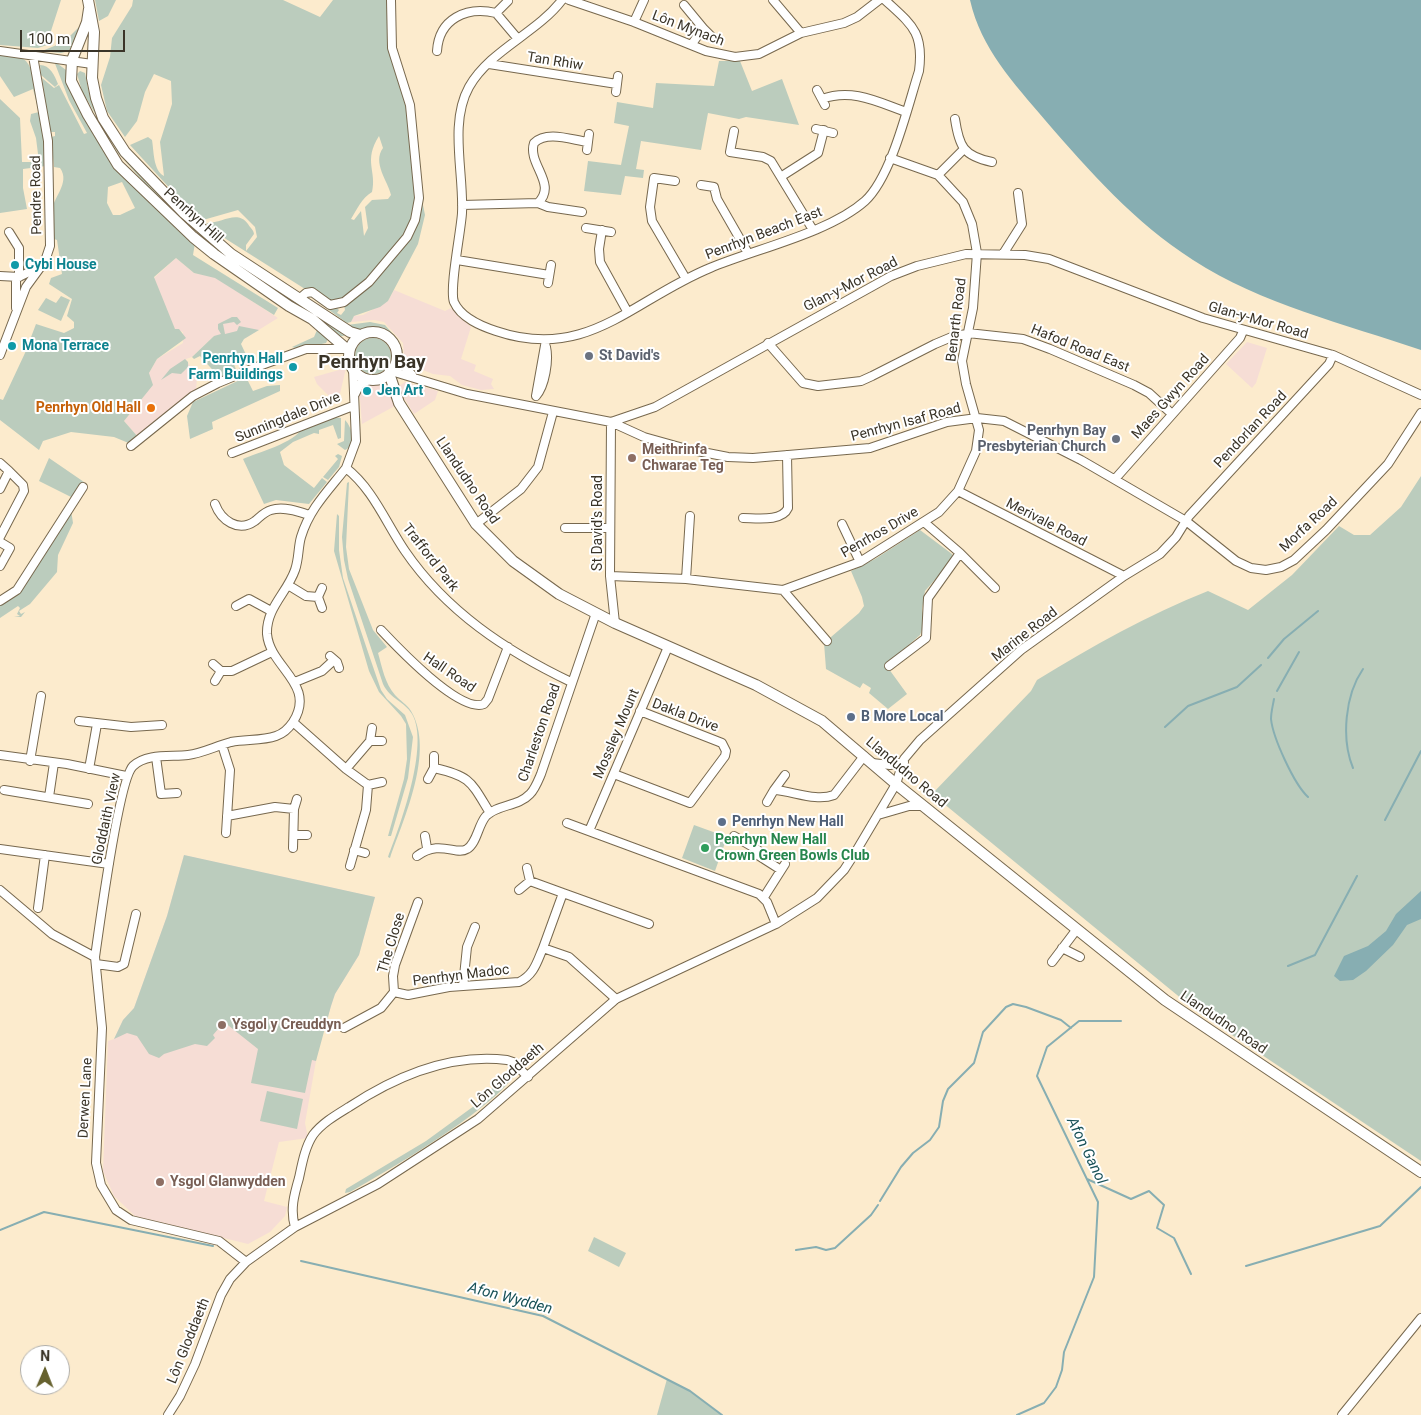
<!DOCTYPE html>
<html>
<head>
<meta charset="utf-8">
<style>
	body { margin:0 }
	#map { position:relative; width:1421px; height:1415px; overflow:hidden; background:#fcebcd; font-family:Roboto,sans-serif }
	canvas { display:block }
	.north { position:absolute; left:20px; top:1345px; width:50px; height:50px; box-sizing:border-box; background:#fff; border:1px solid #b0aea9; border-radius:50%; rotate:1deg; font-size:14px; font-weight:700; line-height:20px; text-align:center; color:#3a3428 }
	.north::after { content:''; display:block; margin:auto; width:18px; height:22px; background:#66612e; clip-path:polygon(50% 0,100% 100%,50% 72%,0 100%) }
	.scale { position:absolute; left:20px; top:30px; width:105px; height:22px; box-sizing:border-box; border:2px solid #3a3428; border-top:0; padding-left:6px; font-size:15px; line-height:18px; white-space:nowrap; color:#3a3428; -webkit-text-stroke:4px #fff; paint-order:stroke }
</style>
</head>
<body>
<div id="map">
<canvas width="1421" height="1415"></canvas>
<div class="north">N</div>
<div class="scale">100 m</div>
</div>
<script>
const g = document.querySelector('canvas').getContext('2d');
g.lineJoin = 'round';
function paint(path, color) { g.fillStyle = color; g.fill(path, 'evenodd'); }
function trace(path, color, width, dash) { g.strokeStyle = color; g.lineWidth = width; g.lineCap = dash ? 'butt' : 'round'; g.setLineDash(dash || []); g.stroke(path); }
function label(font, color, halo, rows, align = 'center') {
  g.font = font + ' Roboto,sans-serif'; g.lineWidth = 4; g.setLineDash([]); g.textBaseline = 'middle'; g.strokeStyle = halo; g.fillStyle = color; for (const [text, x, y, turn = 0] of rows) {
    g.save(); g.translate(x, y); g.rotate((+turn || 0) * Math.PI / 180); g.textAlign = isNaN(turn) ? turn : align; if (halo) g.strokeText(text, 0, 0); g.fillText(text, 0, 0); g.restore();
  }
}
const commercial = new Path2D(`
	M176,258L194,273L215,277L278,318L244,339L214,336L192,357L186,359L197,378L196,391L138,437L124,421L143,397L149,373L157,359L183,343V332L175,329L170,320L154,278Z
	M394,290L445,311L451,308L471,327L461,359L476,365L474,371L493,379L491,384L494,389L481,390L462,385L450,376L433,374L410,365L404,355L403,343L384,322L374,320L351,322L354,316L363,315L388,301Z
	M1247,342L1267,348L1256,383L1252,388L1226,364Z
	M346,368L339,398L329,396L317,384L314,377Z
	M373,381L384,385L396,403L393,407L362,424L360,399L357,395L358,389Z
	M405,382L438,391L435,400L414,414L399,390V386Z
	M184,855L375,897L359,955L335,994L319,1044L305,1123L308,1138L279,1142L264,1201L287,1207L285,1216L270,1232L248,1244L135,1216L114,1196L103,1171L108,1041L114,1039L123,1020L134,1008L167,916Z`);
const green = new Path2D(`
	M0,0H61L50,34L53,43L38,48L0,45Z
	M95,0H116L108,16L99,21Z
	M133,0H283L320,17L333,0H388L389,34L407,100L416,197C415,209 413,225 406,235C392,257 357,295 333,303L318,291L305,289L226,239L206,223C221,224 237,209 248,224C251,229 253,229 254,234L246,245V251L257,237L255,227L238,210L203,220L186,206L130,145L148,137L152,140C154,151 153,170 164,176L160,142L172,104L171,81L154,74L145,92L137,121L125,137L107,111L101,85L110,57L112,38L132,6ZM379,136L383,148C372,163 388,181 391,195L388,199L372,200L365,207L368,228L364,236L361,211L354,220L351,219C357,209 362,198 372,192C377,171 363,161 379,136Z
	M81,25L69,51L61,53L42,51L64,42Z
	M0,55C8,55 19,55 26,61C40,76 45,144 46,166L23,169V188L27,209L0,213V99L20,118L22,162H39L36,138L30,121L31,114L39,112L33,89L14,97L0,76Z
	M54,61L66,70L111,161L195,243L193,255L278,308L274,315L215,278L194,273L176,258L154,277L175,329H179L186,338L157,359L149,373L153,385L124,421L138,437L131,444L114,437L71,432L43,441L39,450L0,420V399L3,400L25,353L36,324L64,333L74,328V322L67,316L72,299L49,284L51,278L62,274L57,240L54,239C53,231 50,222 51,214C52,198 71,183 60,168L54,167L51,137L55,136V132H50L42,78L54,88L59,85L84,134L87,133L69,100ZM122,182L135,208L120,215H113L107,203L108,187Z
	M719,61H740L752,91L782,79L799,125L746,117L739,119L708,113L701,150L641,141L636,169L644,170L643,178L625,176L621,195L584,191L588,161L621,165L629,126L614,123L617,102L653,108L656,83L714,86Z
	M40,65C50,65 55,76 58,84L55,87L41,75Z
	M80,71L85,73C87,82 88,91 91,99C106,144 143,180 176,212L345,336H341L215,248L149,188L118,153L82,91L77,74Z
	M421,195L425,215L418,244L388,301L380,307L354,316L351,322L347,323L308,295L336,307L339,310L337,313L341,315L345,310L344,305L379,276L407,242Z
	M61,296L70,300L61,321L38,310L46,298L56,303Z
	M232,317H237L241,322L237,325L234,322L223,324L225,334L237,331L239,326L259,330L244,339L241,344L250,363L240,368L237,360L233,362L237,372L220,378L200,356L194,359L192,357L214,336L221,334L218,329V324Z
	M370,322L385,325L400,342L381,329H356L347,325Z
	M317,330L328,339L326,343L299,349L292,347L314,337Z
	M355 356a18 18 0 1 1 36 0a18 18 0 1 1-36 0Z
	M185,359L188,362V367L181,374L172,373L161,380L170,369Z
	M246,377L253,391L267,386L280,385V391L212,422L213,429L190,439L187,416L193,402Z
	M333,417L341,418V438L338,439L333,425L319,430V434L314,433L293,442L280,452L284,465L314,488L322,478L327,482L309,504L276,500L264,504L243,459C257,453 296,442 301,429Z
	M345,420C352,427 357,445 345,450L337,444L344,441Z
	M338,454L342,456L339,467L328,480L323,477L338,459L335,456Z
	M49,458L84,482L73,498L39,481Z
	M1421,476V1161L1199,1013L932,794L1031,691L1037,680C1092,646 1148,615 1208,591L1248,610L1292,575L1339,526L1354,535H1370L1401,507Z
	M349,482L346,547L349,569L373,630L387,647L378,653C382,667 385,684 395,695C400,701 407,704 411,711C435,751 404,818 390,858L388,857C400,826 430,745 412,714C404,701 390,699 383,684L348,579L344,560L342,537L347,483Z
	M71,510L73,523L58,555L57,572L30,604L19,611L21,614L25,612L21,617H14L20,616L17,614L20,608L18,606L0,618V603L6,601Z
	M337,514L339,516V550L343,578L370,658L381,690L387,699L405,715L413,737L408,778L391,836H388L404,779L407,759L406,724L401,716L379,692L369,671L334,551Z
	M920,530L952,554L953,559L925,591L922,609L924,624L920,635L886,665L907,694L888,709L869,693L871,688L863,683L860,688L826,669L824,643L859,613L864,606L862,597L851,571L875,559Z
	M694,825L727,837L715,871L682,858Z
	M184,855L375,897L359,955L335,994L331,1006L316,1061L312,1060L305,1093L251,1083L258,1049L224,1022L213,1035L215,1038L207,1046L195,1044L164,1054L159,1058L149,1054L137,1036L127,1033L114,1039L123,1020L134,1008L167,916Z
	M512,1069L515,1074C505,1090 488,1102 473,1114C434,1143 392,1168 350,1192L345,1193L346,1189L426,1141L474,1106Z
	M267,1091L303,1099L297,1129L260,1121Z
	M594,1237L626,1253L619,1267L588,1251Z
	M667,1379L690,1391L722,1415H657Z`);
const water = new Path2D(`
	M970,0H1421V350C1345,324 1261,304 1193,260C1133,221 1091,173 1045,120C1014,83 981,49 970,0Z
	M1421,891V919L1407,925L1393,945L1366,971L1353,980L1340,981L1334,976L1344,956L1368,946L1386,931L1396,914Z`);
const stream = new Path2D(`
	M1268,658L1284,639L1318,611
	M1277,691L1299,652
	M1274,699C1273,705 1271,712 1271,719C1273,738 1294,784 1308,797
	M1165,727L1188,706L1237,687L1261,665
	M1353,768C1341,739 1345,695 1363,669
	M1385,820L1421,751
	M1288,966L1315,955L1357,876
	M1087,1179L1131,1199L1149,1191L1164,1205L1157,1228L1174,1238L1191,1274
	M880,1201L901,1167L913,1153L930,1140L939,1127L943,1101L948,1089L974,1063L983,1032L1006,1007L1013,1004L1026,1007L1061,1020L1071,1028
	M0,1230L44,1212L213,1246
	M796,1250L816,1247L826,1250L835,1248L871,1215L878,1205
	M301,1261L543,1316L690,1391L722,1415
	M1246,1266L1380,1226L1421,1187
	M1017,1415L1044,1403L1056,1387L1062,1370L1064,1352L1094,1277L1098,1202L1037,1076L1047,1047L1079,1021H1121`);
const minor = new Path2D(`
	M562,0C537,33 490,50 469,87C449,123 464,173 462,213C461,231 449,289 454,302C461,318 481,326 496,331C587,362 632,300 710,268C755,249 829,233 865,201C892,176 908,105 919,71C924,32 912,25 885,0
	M569,0L634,22L706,51L735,57L759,54L801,33L844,23L857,17L879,0
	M773,0L801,33
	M684,5L703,28L692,44
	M496,13L508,1
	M634,22L644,0
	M703,28L711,36
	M0,51L92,64
	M437,51C439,19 466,6 496,13L518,39
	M489,64L617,84
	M817,90L825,105
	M616,92L618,76
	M822,99C852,88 878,102 906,112
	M955,119C959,146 963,156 992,162
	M816,129L833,133
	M734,131L730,152L763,157L771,161L813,230
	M587,150L589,134
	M938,175L963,150
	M782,176L818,153L824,130
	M675,181L654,178L650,207L652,221L686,279
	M701,185L714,187L717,199L748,253
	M538,203L548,207L582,212
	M462,205L538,203C558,184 527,164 534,143C547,130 572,140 588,142
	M586,228L611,232
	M602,230L599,249L600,262L627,311
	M9,232L19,248V277
	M1003,254L1022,224L1018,193
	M457,260L549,275
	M0,276L19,277L37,268
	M548,283L551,265
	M299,299L306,293L312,292L330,305L344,302L369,282L407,237L415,220L419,198L410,105L392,48L391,0
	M16,308V278
	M968,333L1023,339L1050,349L1134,385L1149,393L1172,414
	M768,343L803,383L818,386L861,381L872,376L935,344L954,336L967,334
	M546,347C549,360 545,386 536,396L546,340
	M0,355L26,287L45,261L50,246L48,141L33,56
	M397,358L412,375
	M353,369L356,441L346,468C373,489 386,523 405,551C446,611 506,651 571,682
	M391,371L467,394L611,422L655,407L891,276L917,266L966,254L1025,255L1049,259L1203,318L1333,355L1421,395
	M355,394L360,384L371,379
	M131,446L193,396L218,383L259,366L306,349H347
	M232,453L353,406
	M0,463L9,471L0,489
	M1115,479L1240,338L1243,331
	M958,491L1124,576
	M215,504C221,520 238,533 255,521C260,517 264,512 271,510C283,506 298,511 309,515
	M743,518C756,518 782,522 788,508L787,455
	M924,522L960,553L995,588
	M476,524L521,489L538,467L553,412
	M842,524L860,562
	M565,528H610
	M0,537L24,491L23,485L9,471
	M0,542L10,548L0,566
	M610,576L686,579L783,590L860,562L939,512L958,491L976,451L979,430L966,384L962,361L973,308L977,253L972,224L963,202L938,175L890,158
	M686,579L690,516
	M288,585L306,596L318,597L322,588
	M783,590L827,641
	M318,597L322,608
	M0,601L17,590L83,487
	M236,606L249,599L271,611
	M615,623L610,576L611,422L644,437L687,449L728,457L753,458L870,448L947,422L977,418L1004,421L1081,460L1186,521L1236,561L1251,568L1266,570L1281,567L1294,560L1326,530L1388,464L1421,413
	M381,630C397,647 460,714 484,704L488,699L508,647
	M330,656L337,662L339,668
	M213,664L221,671L215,681
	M889,666L926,638L928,598L960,553
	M221,671H232L272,652
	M295,682L322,671L334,660
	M79,721L131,727L162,725
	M293,722L346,769L368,785L366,810L350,866
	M370,741H382
	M222,745L230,770L226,833
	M0,755L67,764L126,776
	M434,756V768
	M156,757L161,794L177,793
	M30,761L41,696
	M872,763L890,765L904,762
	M89,769L97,724
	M346,769L370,741L372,728
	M614,774L690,803L725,756L726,751L722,743L640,711
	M428,779L434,768C471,776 471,782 490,813
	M368,785L382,782
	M4,790L88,804
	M774,790L785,775
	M49,797L54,763
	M767,802L774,790C793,791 816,802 834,795L864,756
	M878,815L909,806H924
	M227,816L275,807L294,809L297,799
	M567,823L759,894L767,902L776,924
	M589,831L668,647
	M294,835H307
	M425,836L427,848
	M734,836L758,850L756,854L781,870
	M293,848L294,809
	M0,849L109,864
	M354,850L365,853
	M417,856C440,839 456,856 467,849C477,843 478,825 486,816C498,804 518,807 530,794C535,789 538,781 541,774L596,613
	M527,868L530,881
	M0,890L52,934L95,957L102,1028L96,1163L101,1185L116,1210L131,1220L219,1241L246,1262
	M519,890L530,881L563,893L543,948L569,957L616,999
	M563,893L649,924
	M764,897L785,864
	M38,908L45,855
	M1062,948L1080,957
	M95,957C99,929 119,779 133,766C147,753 171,757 188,755C203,753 216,746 231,742C245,739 262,741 276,736C282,734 289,728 293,722C317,684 270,668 267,634C266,608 287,593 295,570C299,559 298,547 301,537C310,508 328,491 346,468
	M1052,962L1077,929
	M96,964L118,967L124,964L136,914
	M463,986L467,947L475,927
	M394,992L408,995L449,987L519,982C534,975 537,962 543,948
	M394,992L393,976L395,965L418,902
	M344,1028L381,1008L394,992
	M295,1227C290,1210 294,1195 299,1178C302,1164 305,1147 313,1135C322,1123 336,1115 349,1107C396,1076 450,1053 507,1060L513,1062L528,1077
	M168,1415L180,1396L195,1364L221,1295L230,1279L246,1262L295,1227L378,1184L478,1119L616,999L776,924L817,898L844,870L855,853L896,784L904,759L920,740L1021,650L1124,576L1160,554L1176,537L1189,516L1329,364L1333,355
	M1342,1415L1421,1318`);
const major = new Path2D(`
	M88,0L94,32L92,78L96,98L103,118L125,152L184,213L231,254L350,332L360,335
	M89,9L87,22L72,60L71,81L88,115L118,165L193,237L214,254L289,306L312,319L349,351
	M349 356a24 24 0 1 1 48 0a24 24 0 1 1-48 0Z
	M389,373L399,403L476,524L513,561L559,594L615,623L756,685L822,721L896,784L1165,1000L1421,1172`);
const markers = [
	[15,265,5,"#0f9aa8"],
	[12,346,5,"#0f9aa8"],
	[589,356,5,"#6b7280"],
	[293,367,5,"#0f9aa8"],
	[367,391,5,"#0f9aa8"],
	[151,408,5,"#e8710a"],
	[1116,439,5,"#6b7280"],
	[632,458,5,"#8d6e63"],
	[851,717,5,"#5c6f8a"],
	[722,822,5,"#5c6f8a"],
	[705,848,5,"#2e9e5b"],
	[222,1025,5,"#8d6e63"],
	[160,1182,5,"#8d6e63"]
];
const streetNames = [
	["Lôn Mynach",688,29,21],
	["Tan Rhiw",555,62,9],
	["Pendre Road",37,195,-91],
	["Penrhyn Hill",193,216,42],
	["Penrhyn Beach East",764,234,-21],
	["Glan-y-Mor Road",851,285,-27],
	["Benarth Road",957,320,-83],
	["Glan-y-Mor Road",1258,321,16],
	["Hafod Road East",1080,349,22],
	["Maes Gwyn Road",1171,397,-48],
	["Sunningdale Drive",288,418,-22],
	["Penrhyn Isaf Road",906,423,-15],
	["Pendorlan Road",1251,430,-47],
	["Llandudno Road",467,481,56],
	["St David's Road",598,523,-90],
	["Merivale Road",1046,523,27],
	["Morfa Road",1309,525,-43],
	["Penrhos Drive",880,533,-30],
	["Trafford Park",430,558,52],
	["Marine Road",1025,635,-38],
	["Hall Road",449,673,34],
	["Dakla Drive",685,716,21],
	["Charleston Road",540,733,-71],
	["Mossley Mount",617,734,-67],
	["Llandudno Road",906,773,40],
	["Gloddaith View",107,819,-78],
	["The Close",392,943,-73],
	["Penrhyn Madoc",461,976,-7],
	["Llandudno Road",1223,1023,34],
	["Lôn Gloddaeth",508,1076,-41],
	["Derwen Lane",86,1098,-87],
	["Lôn Gloddaeth",189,1341,-68]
];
const cultureNames = [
	["Cybi House",25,265],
	["Mona Terrace",22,346],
	["Penrhyn Hall",283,359,"right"],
	["Farm Buildings",283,375,"right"],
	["Jen Art",377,391]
];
const worshipNames = [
	["St David's",599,356],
	["Penrhyn Bay",1106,431,"right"],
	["Presbyterian Church",1106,447,"right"]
];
const foodNames = [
	["Penrhyn Old Hall",141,408]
];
const educationNames = [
	["Meithrinfa",642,450],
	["Chwarae Teg",642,466],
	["Ysgol y Creuddyn",232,1025],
	["Ysgol Glanwydden",170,1182]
];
const serviceNames = [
	["B More Local",861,717],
	["Penrhyn New Hall",732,822]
];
const leisureNames = [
	["Penrhyn New Hall",715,840],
	["Crown Green Bowls Club",715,856]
];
const waterNames = [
	["Afon Ganol",1086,1151,64],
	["Afon Wydden",510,1299,15]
];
const districtNames = [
	["Penrhyn Bay",372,363]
];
paint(commercial, '#f6ddd5');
paint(green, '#bbccbd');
paint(water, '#87aeb2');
trace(stream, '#87aeb2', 2);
trace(minor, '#77684e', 10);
trace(major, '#77684e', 12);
trace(minor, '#fff', 8);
trace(major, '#fff', 10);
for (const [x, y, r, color] of markers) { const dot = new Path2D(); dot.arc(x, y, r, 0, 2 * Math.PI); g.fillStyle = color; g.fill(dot); trace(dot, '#fff', 2); }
label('14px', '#3a3428', '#fff', streetNames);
label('bold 14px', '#0d838f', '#fff', cultureNames, 'left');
label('bold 14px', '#5b616d', '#fff', worshipNames, 'left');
label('bold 14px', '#c56008', '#fff', foodNames, 'right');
label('bold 14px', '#785e54', '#fff', educationNames, 'left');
label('bold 14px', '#4e5e75', '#fff', serviceNames, 'left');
label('bold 14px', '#27864d', '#fff', leisureNames, 'left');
label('italic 15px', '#195258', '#fff', waterNames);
label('bold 19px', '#3a3428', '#fff', districtNames);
</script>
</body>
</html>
